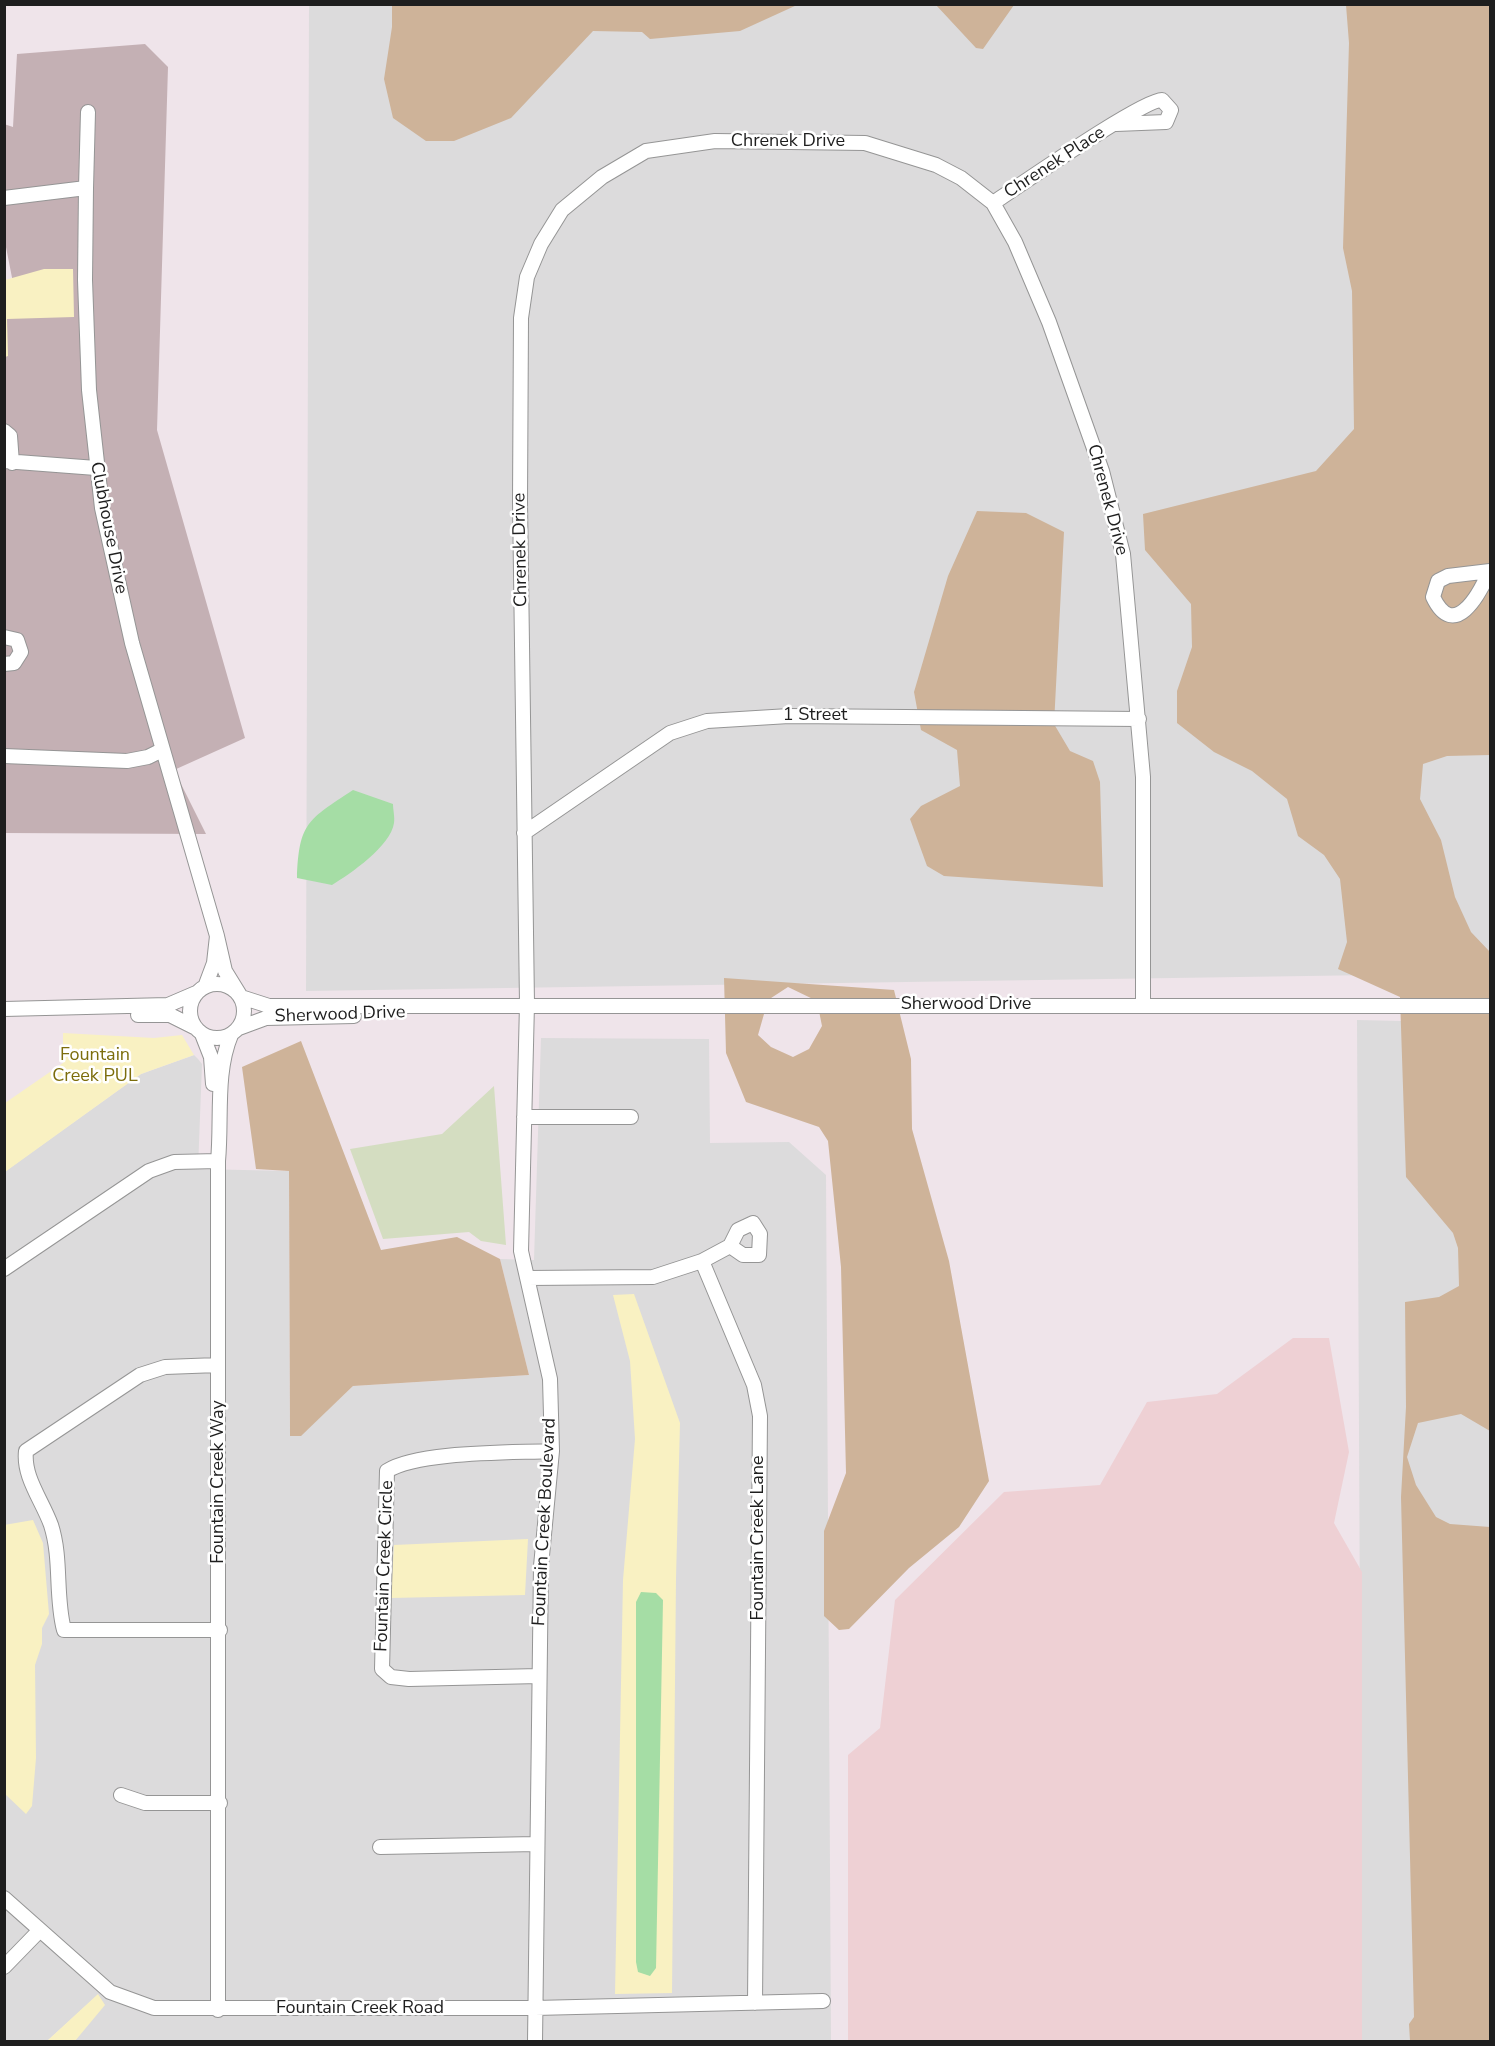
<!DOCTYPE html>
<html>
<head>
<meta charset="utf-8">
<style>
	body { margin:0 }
	#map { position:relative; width:1495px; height:2046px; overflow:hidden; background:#efe4ea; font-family:"Nunito Sans",sans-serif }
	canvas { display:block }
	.frame { position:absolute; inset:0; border:6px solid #1e1e1e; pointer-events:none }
</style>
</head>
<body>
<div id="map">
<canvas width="1495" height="2046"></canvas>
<div class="frame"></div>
</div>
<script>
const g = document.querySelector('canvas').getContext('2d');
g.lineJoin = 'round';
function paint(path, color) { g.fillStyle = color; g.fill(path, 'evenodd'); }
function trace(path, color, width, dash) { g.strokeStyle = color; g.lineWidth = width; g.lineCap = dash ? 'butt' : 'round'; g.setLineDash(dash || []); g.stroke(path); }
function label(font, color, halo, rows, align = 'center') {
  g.font = font + ' "Nunito Sans",sans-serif'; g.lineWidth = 5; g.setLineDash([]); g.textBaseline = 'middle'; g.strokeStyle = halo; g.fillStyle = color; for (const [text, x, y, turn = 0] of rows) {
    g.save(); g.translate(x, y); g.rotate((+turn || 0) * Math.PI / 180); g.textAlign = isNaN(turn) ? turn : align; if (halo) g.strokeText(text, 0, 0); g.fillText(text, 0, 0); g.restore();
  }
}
const residential = new Path2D(`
	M309,5H1490V977L1373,975L306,991Z
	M1357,1020L1490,1023V2041H1362Z
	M541,1038L709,1039L710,1143L789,1142L826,1175L831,2041H75L98,1995L47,2041H5L4,1172L141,1074L194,1055L198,1059L202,1064L198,1169L289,1171L290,1436H300L353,1386L529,1375L500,1259L534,1260Z`);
const construction = new Path2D(`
	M145,44L168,67L157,430L245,738L174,770L206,834L5,833L4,317L17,303L5,242L4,124L13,127L17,54Z`);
const farmland = new Path2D(`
	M1293,1338H1329L1349,1452L1334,1523L1362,1572V2041H848V1755L880,1728L895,1600L1004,1492L1100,1485L1147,1402L1217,1394Z`);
const forest = new Path2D(`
	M392,5V4L797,5L740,31L650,39L642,32L593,31L511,118L454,141H426L393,118L384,79L392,27Z
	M936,5L1014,4V5L983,49L976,48Z
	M1346,5H1490V755L1447,756L1423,764L1420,799L1441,840L1455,897L1471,932L1490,952V1431L1461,1414L1418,1423L1407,1457L1416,1485L1436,1517L1450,1524L1490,1527V2041H1410L1409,2024L1414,2017L1401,1497L1406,1407L1405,1302L1439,1297L1459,1286L1458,1248L1453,1233L1406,1177L1400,997L1338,969L1347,942L1340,879L1324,855L1298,836L1287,799L1252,771L1214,752L1177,723V691L1192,647L1191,604L1145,550L1143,514L1316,471L1354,429L1352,291L1343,248L1349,43Z
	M977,511L1026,513L1064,532L1054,724L1070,751L1093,761L1100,782L1103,887L944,876L927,866L910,819L921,806L960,786L957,750L921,730L914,692L948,576Z
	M724,978L894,990L911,1059L912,1129L949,1261L989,1481L959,1527L909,1568L849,1629L839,1630L824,1616V1531L846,1473L841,1267L828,1141L819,1127L746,1102L726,1053ZM788,987L817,1001L822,1026L809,1049L793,1057L771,1047L758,1035L768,1000Z
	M301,1041L381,1250L457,1237L500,1259L529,1375L353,1386L301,1436H290L289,1171L256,1169L242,1067Z`);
const wetland = new Path2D(`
	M494,1086L506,1245L481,1241L469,1232L383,1239L350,1149L442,1134Z`);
const park = new Path2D(`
	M44,269H73L74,317L7,319L8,356L5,357V280Z
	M63,1033L154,1038L182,1035L194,1055L141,1074L5,1172V1103L63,1063Z
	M634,1294L680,1423L676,1578L672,1993L615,1994L623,1580L635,1439L630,1361L613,1295Z
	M33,1520L43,1543L49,1614L42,1628V1644L35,1665L36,1758L32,1806L26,1814L5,1794L4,1525Z
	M528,1539L525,1595L391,1598L394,1545Z
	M98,1994L105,2005L75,2041H47Z`);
const water = new Path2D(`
	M353,790L393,804C393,810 395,817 394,823C391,846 350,874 332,885L297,878C299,822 308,820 353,790Z
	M641,1592L656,1593L663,1600L656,1968L650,1976L638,1972L636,1962V1602Z`);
const minor = new Path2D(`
	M86,188L88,112
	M4,198L86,188L85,280L89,390L102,508L132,643L217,936
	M993,203C1019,186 1142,100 1162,100L1171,110L1166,122L1116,124
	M4,431L10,436L12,463
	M4,461L96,468
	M1489,572C1479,595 1454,641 1433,597L1438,581L1448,576L1490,571
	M4,637L17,640L21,652L14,663L4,664
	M4,756L127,761L148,757L162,750
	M524,833L670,733L707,721L789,716L1139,719
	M190 1011a27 27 0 1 1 54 0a27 27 0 1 1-54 0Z
	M205,987L214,963L217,936L225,971L241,997L269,1006H1490
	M4,1009L168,1005L196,993
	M138,1015H170L196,1028
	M239,1028L266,1018L354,1016
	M202,1034L211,1057L213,1084
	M524,1117H631
	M702,1261L754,1385L760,1416L755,2003
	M4,1269L149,1171L174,1162L218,1161
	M527,1278L653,1277L702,1261L730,1246L738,1230L753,1223L760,1234L759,1255H743L730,1246
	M218,1365L165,1367L140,1375L26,1451C23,1477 42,1500 51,1525C62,1559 55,1596 64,1630H220
	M539,1676L409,1679L391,1677L382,1669L387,1471C418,1451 513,1453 552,1451
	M121,1795L145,1803H220
	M380,1847L536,1844
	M4,1898L110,1992L154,2008H535L823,2001
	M4,1967L40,1930
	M218,2010V1161C222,1120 215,1073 231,1035
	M535,2042L541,1566L552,1451L550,1379L521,1251L527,1004L520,501L521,318L527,277L541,244L562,210L602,177L646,151L715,141L865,143L936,165L961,178L993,203L1015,242L1049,322L1102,471L1123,554L1143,777V1005`);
const streetNames = [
	["Chrenek Drive",788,142],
	["Chrenek Place",1055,163,-33],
	["Chrenek Drive",1107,500,75],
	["Clubhouse Drive",108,528,79],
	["Chrenek Drive",521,550,-91],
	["1 Street",815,716],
	["Sherwood Drive",966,1005],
	["Sherwood Drive",340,1015,-2],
	["Fountain Creek Way",219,1482,-90],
	["Fountain Creek Boulevard",545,1522,-87],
	["Fountain Creek Lane",759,1538,-90],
	["Fountain Creek Circle",385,1566,-88],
	["Fountain Creek Road",360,2009]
];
const parkNames = [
	["Fountain",95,1056],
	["Creek PUL",95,1077]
];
paint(residential, '#dcdbdc');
paint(construction, '#c4b0b4');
paint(farmland, '#eed0d4');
paint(forest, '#ceb399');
paint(wetland, '#d4ddc1');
paint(park, '#f9f1c2');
paint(water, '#a5dda5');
trace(minor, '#959595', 16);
trace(minor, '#fff', 14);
label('18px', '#1e1e1e', '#fff', streetNames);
label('18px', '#7c6d0c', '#fff', parkNames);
</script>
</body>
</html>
